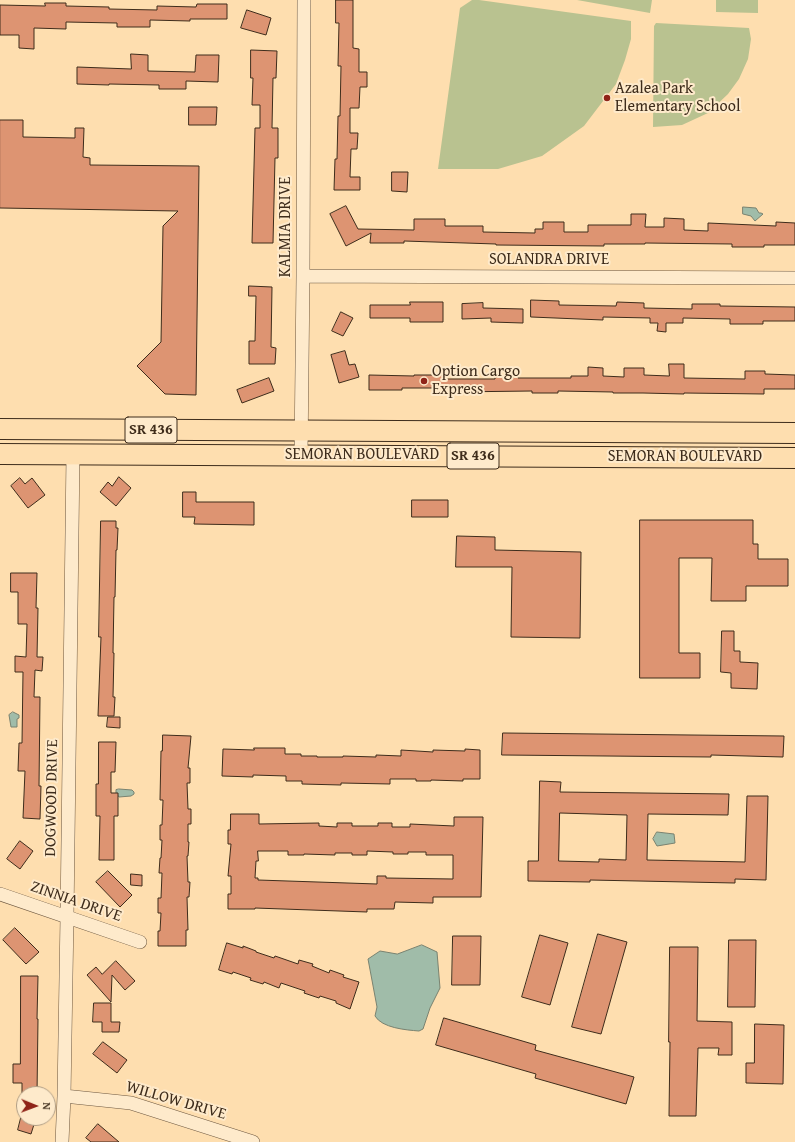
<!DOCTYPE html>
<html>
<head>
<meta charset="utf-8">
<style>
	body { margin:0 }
	#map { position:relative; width:795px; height:1142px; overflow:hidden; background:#fedeaf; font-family:"Gentium Book Plus",serif }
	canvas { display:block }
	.north { position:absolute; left:16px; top:1086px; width:40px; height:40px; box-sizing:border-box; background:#feeacb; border:1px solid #b19e85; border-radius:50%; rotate:91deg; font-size:11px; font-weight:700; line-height:16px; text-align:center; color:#3e2c1b }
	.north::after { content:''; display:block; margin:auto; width:14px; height:18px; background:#8f2418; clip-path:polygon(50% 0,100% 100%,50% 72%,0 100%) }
</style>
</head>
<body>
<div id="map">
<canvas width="795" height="1142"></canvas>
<div class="north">N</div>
</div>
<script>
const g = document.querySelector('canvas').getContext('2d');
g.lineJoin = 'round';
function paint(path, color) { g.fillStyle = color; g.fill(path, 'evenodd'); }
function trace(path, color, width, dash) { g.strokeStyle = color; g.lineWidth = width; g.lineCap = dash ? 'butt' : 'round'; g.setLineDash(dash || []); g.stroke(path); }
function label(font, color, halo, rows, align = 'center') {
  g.font = font + ' "Gentium Book Plus",serif'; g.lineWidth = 4; g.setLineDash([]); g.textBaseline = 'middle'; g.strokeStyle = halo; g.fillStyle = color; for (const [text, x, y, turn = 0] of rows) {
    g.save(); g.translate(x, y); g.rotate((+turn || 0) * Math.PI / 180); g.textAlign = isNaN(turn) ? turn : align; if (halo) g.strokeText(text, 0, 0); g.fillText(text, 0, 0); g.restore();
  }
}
const green = new Path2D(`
	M472,0H479L631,21V39L625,60L616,84L584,126L542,156L498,169H438L460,8Z
	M577,0H652L650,13Z
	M716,0H758V13L716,12Z
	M656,23L749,28L751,39L748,59L739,79L728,94L708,113L682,125L653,127L654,26Z`);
const water = new Path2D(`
	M743,207L756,208L759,213H761L763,214L755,221L751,216L743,214Z
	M13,712L19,715V718L17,719V727H11L9,715Z
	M119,789L132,790L134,792V794L131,796L119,797L116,793V790Z
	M657,832L674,834L675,843L657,846L653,839Z
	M422,945L437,952L440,988L430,1008L423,1029L419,1031C406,1030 382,1028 375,1016L377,1007L368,959L380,951L397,954Z`);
const building = new Path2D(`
	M336,0H353V48L359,49V72H367V87H360L359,108H350V133H358L357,149H351L350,177H360V190H334L335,159H337L338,116H340L341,66H338L339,23H336Z
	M45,3H66V6L109,7V9L157,10V6L196,7L197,4H227V19H190V21L150,20V27H117V23L66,22V29L34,28V49L19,48V35H0V5L45,6Z
	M247,10L271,18L266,35L241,28Z
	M251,50L277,51L276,78H273L272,128H278V158H275L273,243H252L255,128H260V105H252L253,78H251Z
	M131,54L148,55V71L195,72L196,55H219L218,82L186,81V89H159V85L109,84V85L77,84V67L131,69Z
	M189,107H217L216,125H189Z
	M0,120H23V137L75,138V128H84L83,157L90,158V165L199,166L196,395L165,394L137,366L161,342L163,226L178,211L0,208Z
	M392,172H408L407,192L392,191Z
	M346,206L358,229L414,230V219H445V226H483V232L535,233V229H543V222H564V232H588V225H631V214H646L645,227H664V218L684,219V230L708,231V223L776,226V222L795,223V245H764V247H732V244L645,243V244H604V246L496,245V244L404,241V243H370L371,233L346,246L330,214Z
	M249,286L272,287L271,347L276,348L275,364H249V341H255L256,296H249Z
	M531,300L559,301V305L616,306L617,302L644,303V308L692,309V304H720V306L795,307V321H763V324H730V319L683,318V323H666V332L657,331L658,323H650V318L603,317V320L531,317Z
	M410,302H443V322H410V318H370V305H410Z
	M483,303V308L523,309V323L491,322V318L462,319V304Z
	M341,312L353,318L343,336L332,331Z
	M345,351L349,365L355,364L359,377L339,383L331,355Z
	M669,364H684V378L745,379V371H765V374L795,375V389H764V394L684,393V394L643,393H613V392L558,391V393H532V391L451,392V388H402V390H369V375L414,376V375H444V379H495V377H518V378H571V376H588V367L603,368V376L624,377V368H644V375L669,376Z
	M269,378L274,391L242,403L237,390Z
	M119,477L131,488L116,506L100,492L108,482L112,486Z
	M20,478L25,484L32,478L45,495L28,508L11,486Z
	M183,492H196V502H254V525L194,524L195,517H183Z
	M412,500H448V517H412Z
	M640,520H753V544H758V559H788V586H746V601H711L712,558H679V653H700V678H640Z
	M101,521H116V528H118L117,550H116L115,597H114L113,653H114L113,697H115L114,716H98L101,637H99Z
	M457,536L495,537V550L581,552L580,638L511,637L512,567H456Z
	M11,573H37L36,608H38L37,657H43L42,671L35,670L34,697H40L39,786H41L40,819L23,818L25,771H18L19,743H22L23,672H15V656L26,657L27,624H18V592H11Z
	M722,631H734V651H740V662L758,663L757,689L731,688V673L721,672Z
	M108,717H120V728L107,727Z
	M503,733L784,736L783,757L711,755V757L502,755Z
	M163,735L191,736L188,768H190V783H187L188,809H191V824H188V842H189L188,856H187L188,882H190L189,897H187L188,930H186V946H158V931H160L161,913H158V898H161L162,873H159L160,858H161L162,840H160V825H162L163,800H160L161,751H162Z
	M99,742H116L115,772H111V793H118V816H114V860H99L100,816H96V784H98Z
	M254,748H285V754H301V756H317V757H343V756L376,757V755L401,756V750L433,752V750L465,751V749L480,750V779H463V781L431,780V781H416V779H390V784L341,783V785L302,784V781H286V776L253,775V777L222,776L223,749L254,750Z
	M540,781L561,782L560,792L729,794L728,815L648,814L647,860L745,862L747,796H768L766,880L735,879V883L590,880V882L528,881V861H538ZM560,813L627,815L626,860L599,859V862L559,861Z
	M231,814H259V824L319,823V826L337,827V823H352V826H378V823H392V827H410V824L454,826V817H483L481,897H433V903L395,902L394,909H367V912L255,908V909H228V894H231V876H228L231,844H228V830H230ZM258,851H288V855H304V854L335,855V853H352V855H367V851L393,852V854H408V852H426V855H453V879L386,878V876H377V884L258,880V878H255L256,861H258Z
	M20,841L33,851L20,869L7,859Z
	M108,871L132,895L120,907L96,882Z
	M131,874L142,875V886L131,885Z
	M15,928L39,952L26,964L3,940Z
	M598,934L627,942L601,1034L572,1027Z
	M540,935L568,943L550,1005L522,997Z
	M453,936H481L480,985H452Z
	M729,940H756L755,1007H728Z
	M227,943L243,948V946L256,951V952L274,958L275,956L298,964L299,960L313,964L312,966L329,973L330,970L344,975L343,977L359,982L350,1009L336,1003V1001L320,996L319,998L304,993L305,991L281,983L279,988L264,982L263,984L250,980L251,978L233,972L232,974L219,970Z
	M670,947H698L697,1021L732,1022V1055H718L719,1048H698L696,1116H669L670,1042H669Z
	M116,961L135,981L125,990L112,975L111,1002L87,975L96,967L102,974Z
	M21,976H38L37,1019H38L37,1094L22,1093V1083H13V1064H20Z
	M94,1003H111V1022H120L119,1032H102V1022H93Z
	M444,1018L536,1045L535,1050L634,1077L626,1104L535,1078L536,1074L436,1045Z
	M755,1024L784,1025L783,1084L746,1083V1063H754Z
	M103,1042L127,1060L117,1073L93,1054Z
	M21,1118H36L31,1134L18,1130Z
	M98,1124L119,1142H91L86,1138Z`);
const street = new Path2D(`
	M303,276L795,278
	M301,455L303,276L304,0
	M0,894L140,942
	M64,1096L131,1103L253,1142
	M62,1142L64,1096L67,917L73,455`);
const primary = new Path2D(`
	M0,429L795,433
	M0,454L795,458`);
const markers = [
	[607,98,4,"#8f2418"],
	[424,381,4,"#8f2418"]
];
const shields = [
	[151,430,52],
	[473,456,52]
];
const shieldNames = [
	["SR 436",151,430],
	["SR 436",473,456]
];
const poiNames = [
	["Azalea Park",615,89],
	["Elementary School",615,107],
	["Option Cargo",432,372],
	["Express",432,390]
];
const streetNames = [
	["KALMIA DRIVE",286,227,-90],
	["SOLANDRA DRIVE",549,260],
	["SEMORAN BOULEVARD",362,455],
	["SEMORAN BOULEVARD",685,457],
	["DOGWOOD DRIVE",52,798,-89],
	["ZINNIA DRIVE",76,902,19],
	["WILLOW DRIVE",176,1101,16]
];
paint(green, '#b9c290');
paint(water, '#a0bca9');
trace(water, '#798270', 1);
paint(building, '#dd9472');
trace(building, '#3e2c1b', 1);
trace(street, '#6e5840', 14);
trace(primary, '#3e2c1b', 22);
trace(street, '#feeacb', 13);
trace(primary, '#fedeaf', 20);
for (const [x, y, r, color] of markers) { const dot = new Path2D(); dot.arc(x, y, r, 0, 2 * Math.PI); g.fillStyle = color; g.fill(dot); trace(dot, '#feeacb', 1.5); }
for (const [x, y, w] of shields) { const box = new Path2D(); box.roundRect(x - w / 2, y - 13, w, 26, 3); g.fillStyle = '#feeacb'; g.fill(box); trace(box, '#3e2c1b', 1); }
label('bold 15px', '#3e2c1b', null, shieldNames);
label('16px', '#3e2c1b', '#feeacb', poiNames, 'left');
label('16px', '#3e2c1b', '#feeacb', streetNames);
</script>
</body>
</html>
